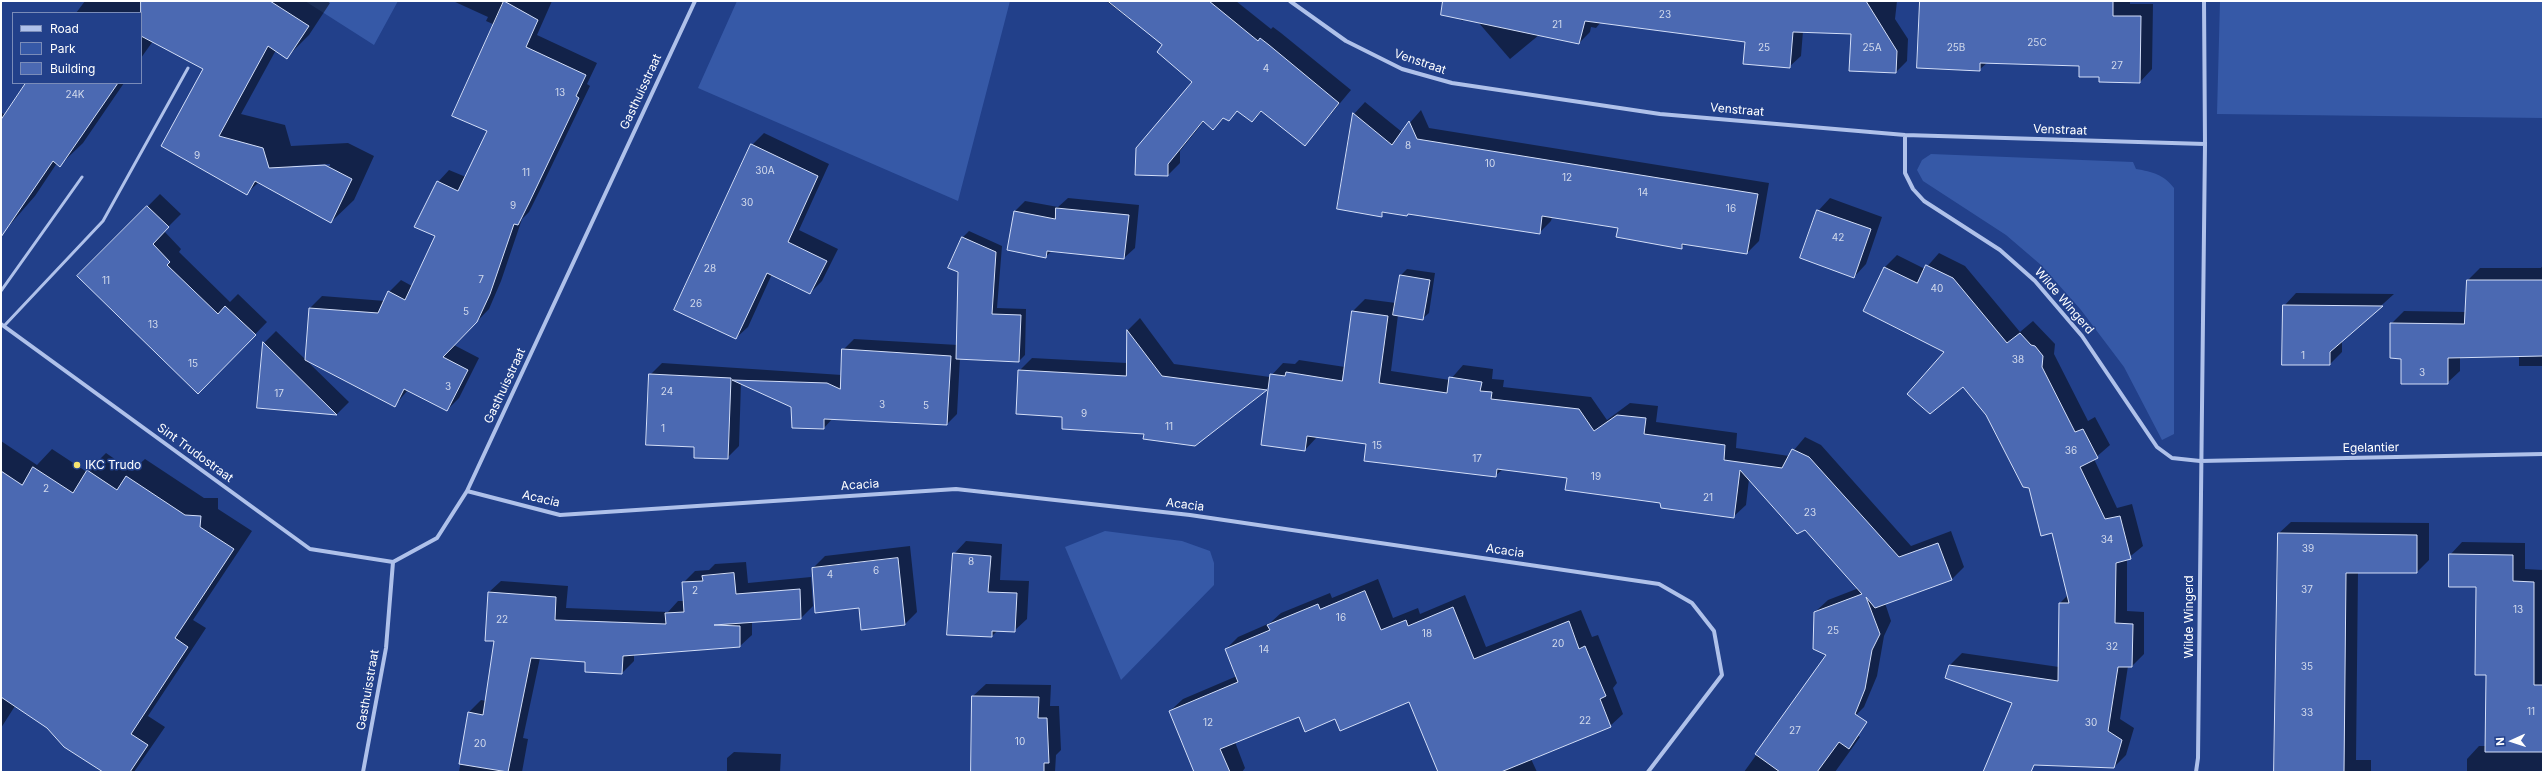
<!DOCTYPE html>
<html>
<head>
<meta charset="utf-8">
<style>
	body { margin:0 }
	#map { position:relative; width:2544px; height:773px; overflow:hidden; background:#22408a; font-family:Inter,sans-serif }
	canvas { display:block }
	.frame { position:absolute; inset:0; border:2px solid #fff; pointer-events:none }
	.legend { position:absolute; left:12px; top:12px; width:130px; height:72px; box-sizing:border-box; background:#22408a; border:1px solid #7a8cb9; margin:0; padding:5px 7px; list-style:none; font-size:12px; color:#fff }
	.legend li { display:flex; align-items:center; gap:8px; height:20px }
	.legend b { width:20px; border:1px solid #7a8cb9 }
	.north { position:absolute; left:2492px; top:721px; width:40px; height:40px; -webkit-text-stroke:3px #22408a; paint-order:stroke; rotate:267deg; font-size:11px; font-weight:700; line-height:16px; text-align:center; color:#fff }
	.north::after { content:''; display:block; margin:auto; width:14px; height:18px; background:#fff; clip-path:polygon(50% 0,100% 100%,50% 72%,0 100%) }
</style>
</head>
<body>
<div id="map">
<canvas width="2544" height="773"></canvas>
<div class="frame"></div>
<ul class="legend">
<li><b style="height:5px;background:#afc1ea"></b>Road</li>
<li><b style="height:11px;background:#3659a7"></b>Park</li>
<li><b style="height:11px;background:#4b69b2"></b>Building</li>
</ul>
<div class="north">N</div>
</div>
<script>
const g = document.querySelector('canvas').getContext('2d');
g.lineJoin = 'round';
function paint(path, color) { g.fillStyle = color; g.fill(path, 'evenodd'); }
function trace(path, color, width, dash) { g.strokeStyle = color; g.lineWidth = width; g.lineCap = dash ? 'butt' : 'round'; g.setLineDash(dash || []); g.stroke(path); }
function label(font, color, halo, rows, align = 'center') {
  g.font = font + ' Inter,sans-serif'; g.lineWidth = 3; g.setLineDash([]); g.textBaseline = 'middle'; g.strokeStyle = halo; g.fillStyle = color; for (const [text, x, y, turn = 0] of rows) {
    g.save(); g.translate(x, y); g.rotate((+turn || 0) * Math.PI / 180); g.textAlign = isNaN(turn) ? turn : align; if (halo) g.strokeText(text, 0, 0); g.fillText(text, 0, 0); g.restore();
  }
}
const green = new Path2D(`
	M305,1H398L374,45Z
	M737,1H1010L958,201L698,88Z
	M2220,1H2543V118L2217,114Z
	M1931,154L2133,162L2136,169C2153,172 2163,174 2174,188V434L2162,440L2124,367L2081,310L2041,265L2006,235L1923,181L1917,170L1922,160Z
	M1105,531L1182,541L1210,551L1214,563V585L1121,680L1065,547Z`);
const shadow = new Path2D(`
	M85,1H327L330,3L309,35L287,57L276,50L241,114L285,125L291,146L348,143L374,156L354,200L331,222L259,182L247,193L162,146L204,68L153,41L141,58V13H76ZM330,164V166L294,168L292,166Z
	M453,1H552L537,35L597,63L587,84L590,86L540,190L529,212L522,219L501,281L489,309L454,345L479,358L459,398L447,410L408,390L395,405L307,361L349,402L337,414L258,407L264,343L276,331L306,360L310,308L322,296L385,301L389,292L401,280L412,286L436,236L438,182L449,170L466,177L488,131L495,25L486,21L488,17Z
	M1106,1H1236L1271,29L1273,27L1281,33L1351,90L1305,145L1262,111L1252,121L1238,110L1229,120L1225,117L1213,129L1204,121L1180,151V163L1168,175L1136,174L1193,82L1164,45Z
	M1445,1H1897L1895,19L1908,39L1907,61L1896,72L1852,33L1803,31L1801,56L1789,67L1746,41L1601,22L1596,28L1591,27L1590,32L1579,43L1539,35L1510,59L1478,22L1464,19L1462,21Z
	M1921,1H2130V4H2153L2152,69L2140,82L2100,76L2080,65L1988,62L1979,70Z
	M28,83H124L83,143L60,165L57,163L35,196L1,235V112L6,116Z
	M1365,102L1402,132L1421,110L1429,128L1769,183L1759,241L1747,253L1686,243L1681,248L1619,228L1552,217L1551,221L1539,233L1409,213L1386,211L1381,215L1354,114Z
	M764,133L829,164L799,230L838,249L822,281L810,293L772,274L748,327L736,338L752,145Z
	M160,194L181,214L164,231L181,249L179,252L230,302L238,294L267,322L210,381L79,276Z
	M1068,198L1139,205L1135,248L1124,258L1052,251L1045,257L1015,211L1025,201L1058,207Z
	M1830,198L1882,217L1866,264L1854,277L1818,211Z
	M969,231L1002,246L997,308L1026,309L1025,355L1019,361L960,358L957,414L947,424L833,418L824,428L792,407L741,382L739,446L727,458L695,446L650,375L662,363L842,375L843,350L854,339L958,345L963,237Z
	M1939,253L1965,266L2020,332L2033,321L2055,344L2054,354L2088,421L2095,417L2110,445L2094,459L2117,508L2132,504L2143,546L2127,559V611L2144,612V654L2132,666H2128L2120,719L2134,728L2126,755L2114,767L2013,702L1946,678L1950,665L1962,653L2059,667L2060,603L2068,595L2053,532L1987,414L1945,352L1864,311L1885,267L1897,255L1925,269Z
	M2543,265V366H2519V355L2460,357V371L2447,383L2402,358L2391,324L2404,311L2466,312L2468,280L2480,268H2541Z
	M1407,269L1435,273L1429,313L1422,319L1398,315L1391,371L1450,380L1463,365L1493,369L1492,379L1504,380L1503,387L1591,397L1607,420L1630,403L1658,406L1656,422L1737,433L1736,448L1789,456L1805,437L1821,445L1911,546L1951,531L1964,567L1952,579L1885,603L1891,621L1884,636L1877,676L1864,707L1852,719L1821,708L1860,737L1835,772H1744L1828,655L1815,612L1828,600L1859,588L1805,528L1749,479L1746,505L1733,517L1661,502L1568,477L1503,469L1495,476L1367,443L1317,437L1305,450L1269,387L1195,445L1063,416L1019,371L1032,358L1127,363L1128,330L1140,318L1174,364L1270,377L1283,363L1295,364L1299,360L1345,367L1353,311L1365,299L1396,303L1401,275Z
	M2296,293L2394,294L2342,341V352L2330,364L2284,306Z
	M1,441L37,465L52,449L87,472L106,453L132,471L145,459L204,498H218V509L252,531L193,620L206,628L148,716L165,727L134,772H105L48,727L15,706L1,728Z
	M2291,522L2429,523V560L2417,572H2358L2356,760H2371V772H2276L2278,534Z
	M966,541L1002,544L1000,580L1029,581L1027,619L1014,631L998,630L992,636L954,554Z
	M2462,542L2525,543V569L2543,570V772H2467V759L2479,746H2486L2487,674L2477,586L2450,555Z
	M910,546L917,612L905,624L860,607L813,568L825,556Z
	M746,562L748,583L811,577L813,606L801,618L752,621V635L740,646L634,655V661L622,673L586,661L540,658L523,738L528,739L522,772H459L469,712L481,700L486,701L495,640L489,592L501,581L568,586L566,608L668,612L678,601H684L683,583L695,571L709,570L715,564Z
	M1378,579L1393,618L1418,608L1420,614L1465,595L1486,647L1581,610L1592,637L1598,635L1609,663L1617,683L1613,688L1623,714L1610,726L1531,759L1537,772H1439L1410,701L1336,718L1299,716L1235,742L1245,768L1242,772H1195L1170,711L1183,699L1237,676L1226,649L1238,637L1270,623L1281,613L1330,593L1332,598Z
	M986,684L1051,685L1050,706H1059L1061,750L1056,755L1055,772H972L973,696Z
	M734,752L781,754L780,772H727V758Z`);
const building = new Path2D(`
	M141,1H270L309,26L287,59L268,46L219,136L263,148L269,168L325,165L352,179L331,223L255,181L247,195L161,146L203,69L141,36Z
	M504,1L538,20L526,47L586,75L576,96L579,98L529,203L518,225L514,224L490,294L477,322L443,357L468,370L447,411L404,389L395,407L305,360L309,308L378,313L388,291L405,300L435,236L414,227L437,181L458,191L487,131L452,116Z
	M1108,1H1209L1258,41L1260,38L1269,45L1339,103L1305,146L1261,111L1252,122L1237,111L1229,121L1223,118L1213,130L1203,121L1168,164V176L1135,175L1136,148L1192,82L1157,52L1162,45Z
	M1443,1H1866L1897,51L1896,73L1849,71L1851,34L1793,32L1790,68L1743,64L1745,42L1585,21L1579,44L1441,15Z
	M1920,1H2113V16H2141L2140,83L2099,82V77H2079V66L1980,63V71L1917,68Z
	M26,83H118L60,167L53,161L1,237V120Z
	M1353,113L1392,145L1409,121L1417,139L1758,194L1747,254L1682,244V249L1616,237L1618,228L1542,216L1540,234L1408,214L1407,216L1382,212V217L1337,209Z
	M751,144L818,176L788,242L827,261L810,294L767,273L736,339L674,310Z
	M147,206L169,227L153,244L170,262L167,265L218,314L225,306L256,335L198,394L77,276Z
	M1056,208L1129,215L1124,259L1047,251L1046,258L1007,250L1014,211L1055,219Z
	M1817,210L1871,229L1854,278L1800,258Z
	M962,237L996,252L992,314L1021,315L1019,362L956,359L958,272L948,268Z
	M1926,265L1953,278L2007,343L2020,333L2031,345L2035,346L2043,356L2042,367L2075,432L2083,429L2098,458L2080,467L2105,519L2120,516L2131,559L2116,563L2115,623L2133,624L2132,667H2118L2108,731L2122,740L2114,768L2034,765L2031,772H1983L2012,703L1945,678L1949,665L2058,681L2059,603H2069L2052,533L2041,536L2029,488L2023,487L1986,415L1963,387L1930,414L1907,394L1944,352L1863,311L1884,267L1917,283Z
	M1400,275L1430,280L1423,320L1393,315Z
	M2467,280H2543V356L2448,358V384H2401V359L2390,358V323L2464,324Z
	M2283,305L2383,306L2330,352V365H2282Z
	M1352,311L1388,316L1379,383L1447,393L1449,377L1482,382L1480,391L1492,392L1491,399L1579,409L1594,431L1617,415L1646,418L1644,434L1725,445L1724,460L1782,468L1792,449L1809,457L1899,557L1938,543L1952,580L1875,608L1866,597L1880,634L1872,650L1865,689L1855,714L1867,722L1849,749L1839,742L1817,772H1780L1755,754L1826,655L1813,649L1814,612L1862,594L1805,530L1797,534L1740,470L1734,518L1661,508L1660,503L1565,490L1567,478L1497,469L1496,477L1364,461L1366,444L1307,436L1305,451L1261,445L1270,374L1285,376L1286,372L1342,381Z
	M1127,330L1162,376L1267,390L1195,446L1143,439L1144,434L1062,429V417L1016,414L1018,370L1126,376Z
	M263,342L337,415L257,408Z
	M842,349L951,356L947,425L824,419V429L792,428L791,407L732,380L827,383L840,389Z
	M649,374L731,378L728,459L694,458V447L646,445Z
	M33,467L73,493L87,470L117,490L126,476L185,515L201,516L200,527L234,549L175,638L188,647L131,734L148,745L130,772H103L64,747L47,728L1,697V471L22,485Z
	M2278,533L2417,535V573H2346L2344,772H2274Z
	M953,553L991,556L988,592L1017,593L1015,632L992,631V637L947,635Z
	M2449,554L2513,555V581L2534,582V685H2543V752H2485L2486,675H2475L2476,587H2449Z
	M898,558L905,625L861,630L859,608L815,613L812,568Z
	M734,573L736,594L800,589L801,619L714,625L740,626V647L623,656L622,674L585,672V662L531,658L508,772L459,764L468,712L483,715L494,641H485L488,592L556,597L555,620L666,624L665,613L684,612L682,582L703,581L702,576Z
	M1365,591L1381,630L1406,620L1408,626L1453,607L1474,659L1569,621L1579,649L1585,646L1597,675L1606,696L1600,699L1611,727L1501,772H1438L1409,702L1340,731L1335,719L1305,732L1299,717L1220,749L1230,772H1194L1169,711L1238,682L1225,649L1270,630L1267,625L1318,604L1320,609Z
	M972,696L1039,697L1038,718H1047L1049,763H1044V772H971Z`);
const lane = new Path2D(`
	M1,291L82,177
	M4,326L103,221L188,68`);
const street = new Path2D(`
	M1290,1L1346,41L1402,69L1452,83L1660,114L1905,135L2205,144
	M1905,135V173L1913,189L1924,201L2000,250L2035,281L2082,336L2157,447L2172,458L2200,461L2543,454
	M1,324L310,549L393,562
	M467,491L560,515L956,489L1190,515L1659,584L1692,603L1714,631L1722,675L1648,772
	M393,562L437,538L467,491L695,1
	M363,772L386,648L393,562
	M2196,772L2198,758L2205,144L2204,1`);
const markers = [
	[77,465,4,"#f6e371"]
];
const numberNames = [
	["23",1665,15],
	["21",1557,25],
	["25C",2037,43],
	["25",1764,48],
	["25A",1872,48],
	["25B",1956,48],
	["27",2117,66],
	["4",1266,69],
	["13",560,93],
	["24K",75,95],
	["8",1408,146],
	["9",197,156],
	["10",1490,164],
	["30A",765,171],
	["11",526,173],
	["12",1567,178],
	["14",1643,193],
	["30",747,203],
	["9",513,206],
	["16",1731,209],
	["42",1838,238],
	["28",710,269],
	["7",481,280],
	["11",106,281],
	["40",1937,289],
	["26",696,304],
	["5",466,312],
	["13",153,325],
	["1",2303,356],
	["38",2018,360],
	["15",193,364],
	["3",2422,373],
	["3",448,387],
	["24",667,392],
	["17",279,394],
	["3",882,405],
	["5",926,406],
	["9",1084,414],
	["11",1169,427],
	["1",663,429],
	["15",1377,446],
	["36",2071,451],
	["17",1477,459],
	["19",1596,477],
	["2",46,489],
	["21",1708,498],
	["23",1810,513],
	["34",2107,540],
	["39",2308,549],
	["8",971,562],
	["6",876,571],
	["4",830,575],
	["37",2307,590],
	["2",695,591],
	["13",2518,610],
	["16",1341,618],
	["22",502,620],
	["25",1833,631],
	["18",1427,634],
	["20",1558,644],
	["32",2112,647],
	["14",1264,650],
	["35",2307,667],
	["11",2531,712],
	["33",2307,713],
	["22",1585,721],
	["12",1208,723],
	["30",2091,723],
	["27",1795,731],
	["10",1020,742],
	["20",480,744]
];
const streetNames = [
	["Venstraat",1420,62,19],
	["Gasthuisstraat",641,92,-65],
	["Venstraat",1737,110,5],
	["Venstraat",2060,130,2],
	["Wilde Wingerd",2064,301,49],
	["Gasthuisstraat",505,386,-65],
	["Egelantier",2371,448,-1],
	["Sint Trudostraat",195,453,36],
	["Acacia",860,485,-4],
	["Acacia",541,499,13],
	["Acacia",1185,505,7],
	["Acacia",1505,551,8],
	["Wilde Wingerd",2189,617,-90],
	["Gasthuisstraat",368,690,-80]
];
const poiNames = [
	["IKC Trudo",85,465]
];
paint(green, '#3659a7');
paint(shadow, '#0007');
paint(building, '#4b69b2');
trace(building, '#d3def8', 1);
trace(lane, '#afc1ea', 3);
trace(street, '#afc1ea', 4);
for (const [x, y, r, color] of markers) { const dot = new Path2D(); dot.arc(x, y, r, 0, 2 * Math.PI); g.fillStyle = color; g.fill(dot); trace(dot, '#22408a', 1.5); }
label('10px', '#d2daec', null, numberNames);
label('12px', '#fff', '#22408a', streetNames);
label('12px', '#fff', '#22408a', poiNames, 'left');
</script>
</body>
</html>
